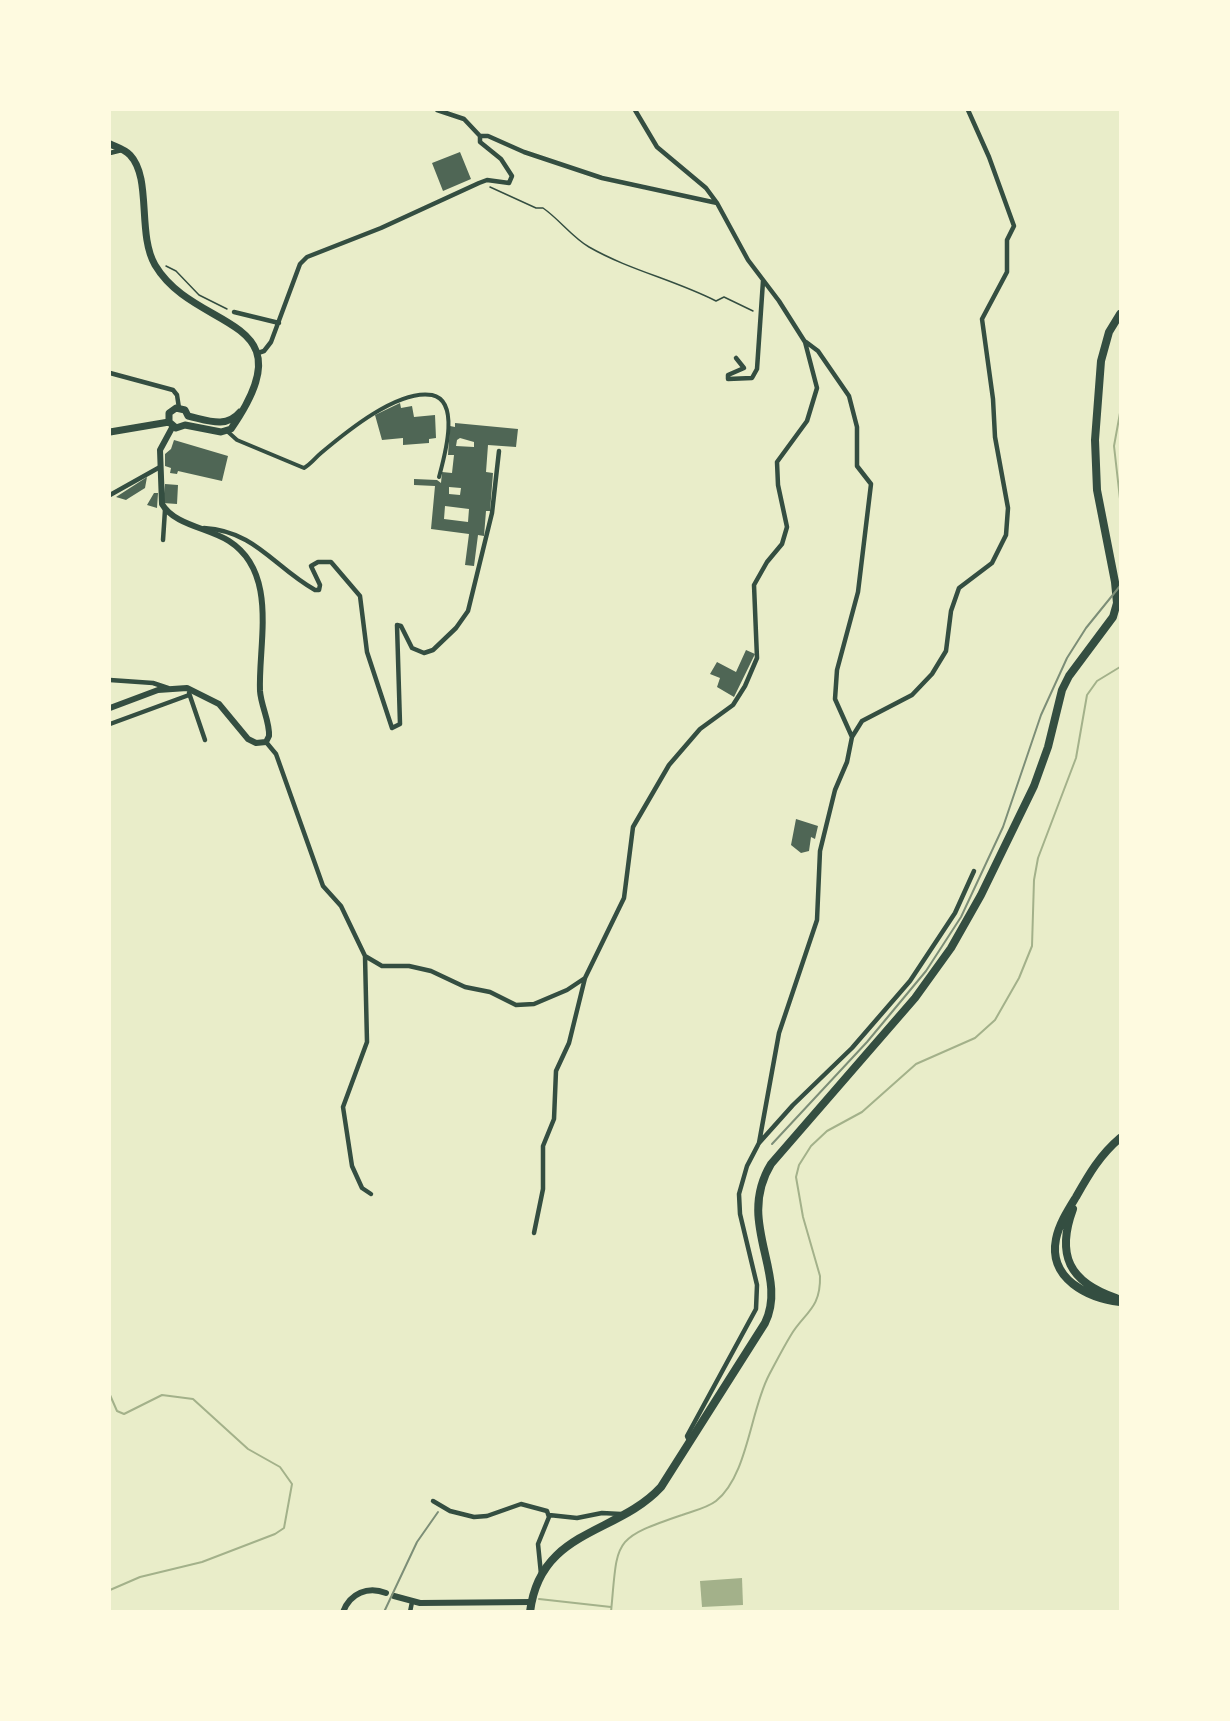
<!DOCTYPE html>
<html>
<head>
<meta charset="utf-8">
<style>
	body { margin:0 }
	#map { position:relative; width:1230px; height:1721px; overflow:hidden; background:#e9edc9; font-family:"IBM Plex Sans",sans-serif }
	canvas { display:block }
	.frame { position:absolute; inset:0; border:111px solid #fefae0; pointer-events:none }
</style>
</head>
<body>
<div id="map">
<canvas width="1230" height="1721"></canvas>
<div class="frame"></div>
</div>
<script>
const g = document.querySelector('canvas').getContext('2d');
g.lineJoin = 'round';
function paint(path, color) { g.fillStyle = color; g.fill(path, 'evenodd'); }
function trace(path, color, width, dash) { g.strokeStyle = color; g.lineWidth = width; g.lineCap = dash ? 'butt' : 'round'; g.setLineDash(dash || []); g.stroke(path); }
const water = new Path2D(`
	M742,1578L743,1605L702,1607L700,1581Z`);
const stream = new Path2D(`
	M1120,413L1114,446L1120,499
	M110,1395L117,1411L124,1414L162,1395L193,1399L248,1449L280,1467L292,1484L284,1528L275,1534L202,1562L140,1577L110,1590
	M539,1599L611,1607
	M611,1612C618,1540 611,1539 682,1515C693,1511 707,1508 716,1501C748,1475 750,1411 769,1375C776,1362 783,1348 791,1335C804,1313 821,1309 820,1276L803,1217L796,1177L799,1165L811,1146L827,1131L862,1112L916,1064L975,1038L995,1020L1019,978L1032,946L1034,880L1038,858L1076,758L1087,695L1097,681L1120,667`);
const building = new Path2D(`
	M460,152L471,179L443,191L432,163Z
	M400,403L401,408L412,406L414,417L435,415L436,438L429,439V443L403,445V438L382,440L375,415Z
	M455,423L518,429L516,447L488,445L486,472L493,473L490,511H486L484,536L478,535L474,566L465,565L469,534L431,529L435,486L414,485V479L437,480L441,483L442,472L452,473L454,455H448L450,426L455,427ZM460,438L474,442V447L456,446L457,440ZM449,487L461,488L460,495L449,494ZM445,506L469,509L468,522L444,519Z
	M174,440L228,456L222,481L178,471L177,474L170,473L171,468L165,466V454L171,449Z
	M147,477L145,488L129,498L126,500L116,497Z
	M165,484L178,485L177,504L163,503Z
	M154,493H158L157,508L147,505Z
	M746,650L755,654L734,697L717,687L720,678L710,674L717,662L736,672Z
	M796,819L818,826L815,839L811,837L809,851L801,853L791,845Z`);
const path = new Path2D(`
	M490,187L536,208H543C559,219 572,237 589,247C629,270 675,280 716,301L724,297L753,311
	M166,266L176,271L199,295L227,309`);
const pedestrian = new Path2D(`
	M227,431L237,440L304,468C311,464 315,458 321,453C346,432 398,389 432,395C461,401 444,458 439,477`);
const minor = new Path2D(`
	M437,110L464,119L480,136
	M480,136H488L524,152L602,178L717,203
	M110,153L122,150
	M234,312L279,323
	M258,353L264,351L271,342L300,264L307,257L381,228L479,183L487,180L509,183L512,176L501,159L480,142V136
	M736,358L744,368L728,375V379L752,378L757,369L763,281
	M110,373L173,390L177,395L179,408
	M110,495L160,467
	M204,528C255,531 274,567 315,590H319L320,585L311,566L318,562H331L360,596L367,652L392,728L400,724L397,625L401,626L412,648L424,653L433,650L456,628L468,611L492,513L499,451
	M163,540L165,510
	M110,680L153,683L168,688
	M189,693L205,740
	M110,724L189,695
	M852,737L862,721L912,695L932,674L946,651L951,611L959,588L992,563L1006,535L1008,508L995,437L993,399L982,319L1007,272V240L1014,226L989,157L968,110
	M266,742L276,754L323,886L341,906L365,956L382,966H409L431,971L465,987L490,992L516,1005L534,1004L567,990L585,978L624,898L633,827L669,765L700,729L733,705L745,686L757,658L754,585L767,562L782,544L787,527L778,485L777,462L807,421L817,388L805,342L779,301L748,260L717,203L706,188L657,147L635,110
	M365,956L367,1042L343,1107L352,1166L362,1188L371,1194
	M759,1143L779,1033L817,920L820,851L835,790L847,762L852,737L835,699L837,670L858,592L871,484L857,466V427L849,396L818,351L806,342
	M534,1233L543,1189V1146L554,1119L556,1071L569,1043L585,978
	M690,1443L687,1436L756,1309L757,1285L740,1214L739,1194L747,1166L759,1143L793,1105L852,1048L910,981L955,913L974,871
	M433,1501L450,1511L474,1517L487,1516L521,1504L547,1511L549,1517L538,1544L541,1574
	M549,1515L577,1518L602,1513L621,1514
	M410,1612L412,1602`);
const tertiary = new Path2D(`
	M110,708L158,690L187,688L219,704L248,739L256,743L266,742L269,736C270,722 261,706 260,691C258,644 279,573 229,541C209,528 174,525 162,504L160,450L173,426
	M394,1596L420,1603L531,1602
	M343,1612C350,1593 368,1586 386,1593`);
const secondary = new Path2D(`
	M110,144C116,147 124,149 130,155C152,178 137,234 155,265C196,334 311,313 231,429L221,432L185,425L176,428L169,422V413L176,408L185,410L188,416C207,420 226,429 240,412
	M110,432L169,422`);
const primary = new Path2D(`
	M1120,1138C1100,1155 1089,1174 1076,1197C1068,1210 1059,1224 1056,1239C1048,1279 1088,1298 1120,1302
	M1073,1209C1056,1255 1069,1282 1116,1298
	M530,1612C540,1529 617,1535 661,1487L765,1323C789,1274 735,1223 771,1164L915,998L951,948L981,895L1034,786L1048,747L1062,690L1069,676L1113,617L1117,603L1115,582L1097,490L1095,440L1101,361L1109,332L1120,314`);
const rail = new Path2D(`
	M772,1144L867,1042L926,971L961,917L1003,827L1041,715L1067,658L1086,628L1120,586
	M384,1612L417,1542L438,1512`);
paint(water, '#a3b18a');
trace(stream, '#a3b18a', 2);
paint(building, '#4f6655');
trace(path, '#344e41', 1.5);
trace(pedestrian, '#344e41', 4);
trace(minor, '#344e41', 4.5);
trace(tertiary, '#344e41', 6);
trace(secondary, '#344e41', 7);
trace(primary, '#344e41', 8);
trace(rail, '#7c8e77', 2);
</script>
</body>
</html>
